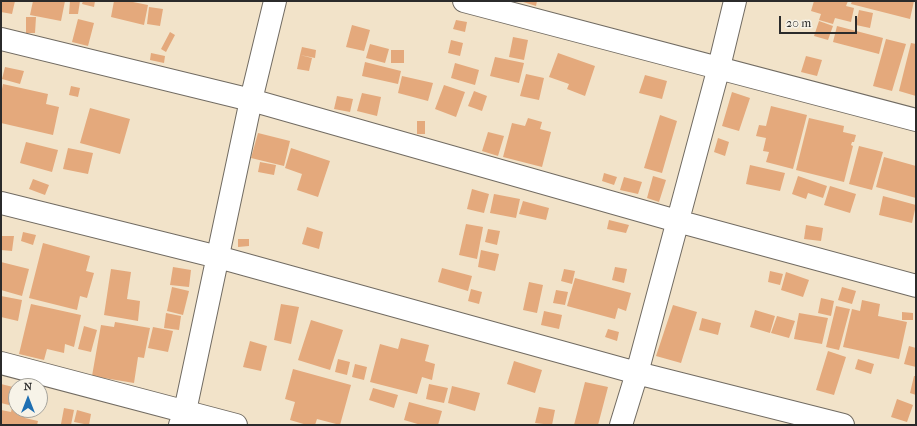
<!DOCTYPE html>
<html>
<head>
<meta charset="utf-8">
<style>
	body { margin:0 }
	#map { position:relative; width:917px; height:426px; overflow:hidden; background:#f2e3c9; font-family:"IM FELL French Canon",serif }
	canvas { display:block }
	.frame { position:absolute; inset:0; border:2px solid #2b2b2b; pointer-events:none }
	.north { position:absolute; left:8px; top:378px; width:40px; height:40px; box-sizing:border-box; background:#f7f3e8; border:1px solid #a5a39c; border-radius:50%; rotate:0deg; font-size:11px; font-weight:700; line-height:16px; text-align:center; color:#2b2b2b }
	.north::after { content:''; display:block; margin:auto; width:14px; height:18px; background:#1f6fb2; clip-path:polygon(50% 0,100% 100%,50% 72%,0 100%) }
	.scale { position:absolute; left:779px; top:16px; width:78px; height:18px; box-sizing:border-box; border:2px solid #2b2b2b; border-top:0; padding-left:5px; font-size:12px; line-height:14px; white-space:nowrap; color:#2b2b2b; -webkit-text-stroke:3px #f7f3e8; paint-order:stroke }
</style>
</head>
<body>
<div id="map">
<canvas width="917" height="426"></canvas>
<div class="frame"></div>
<div class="north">N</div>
<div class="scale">20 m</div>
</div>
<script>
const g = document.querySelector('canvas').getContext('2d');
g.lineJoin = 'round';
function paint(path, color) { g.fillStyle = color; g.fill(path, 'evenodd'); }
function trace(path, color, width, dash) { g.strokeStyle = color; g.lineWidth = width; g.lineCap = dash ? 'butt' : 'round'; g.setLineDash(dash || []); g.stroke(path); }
const building = new Path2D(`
	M1,1H15L12,14L1,12Z
	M33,1H65L61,21L30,15Z
	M70,1H80L78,14H69Z
	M83,1H95L94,7L82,4Z
	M114,1H128L148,5L144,25L111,17Z
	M520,1H537L536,6Z
	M814,1H848L846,6L854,8L851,22L835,18L833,24L819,20L821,14L811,11Z
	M852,1H914L910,19L851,4Z
	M149,7L163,9L160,26L147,24Z
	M859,10L873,13L870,28L856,25Z
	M26,17H36L35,33H26Z
	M78,19L94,23L88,46L72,42Z
	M456,20L467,22L465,32L453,29Z
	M819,21L833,26L828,40L814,36Z
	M352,25L370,30L364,51L346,47Z
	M837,26L883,38L879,54L833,42Z
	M170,32L175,35L166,52L161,49Z
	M513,37L528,40L524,60L509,57Z
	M886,39L906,44L892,91L873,86Z
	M451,40L463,43L460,56L448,53Z
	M911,43L916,44V96L899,91Z
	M370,44L389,49L385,63L366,58Z
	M302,47L316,50L315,58L300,55Z
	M391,50H404V63H391Z
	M151,53L165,56L164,63L150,60Z
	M558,53L595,66L585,96L567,89L569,84L549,77Z
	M300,55L312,58L309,71L297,69Z
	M806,56L822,60L817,76L801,72Z
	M495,57L524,63L519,83L490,76Z
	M365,62L401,71L398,84L362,76Z
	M455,63L479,70L475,85L451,78Z
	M5,67L24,71L20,84L2,79Z
	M526,74L544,78L539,100L520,96Z
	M645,75L667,81L662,99L639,93Z
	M402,76L433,83L428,101L398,93Z
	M3,84L48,94L46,104L59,107L53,135L1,123V94Z
	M444,85L465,92L456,117L435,109Z
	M71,86L80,88L78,97L69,95Z
	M474,91L487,96L482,111L468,106Z
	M732,92L750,98L739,131L722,126Z
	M362,93L381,97L377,116L357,111Z
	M337,96L353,99L350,112L334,109Z
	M771,106L807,115L793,169L766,162L769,152L763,151L766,138L756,136L759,125L766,126Z
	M90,108L130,119L120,154L80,143Z
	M660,115L677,121L662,173L644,168Z
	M528,118L542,122L540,129L551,132L542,167L503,157L512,123L525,126Z
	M809,118L844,126L843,132L856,135L854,142H852L851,145L853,146L844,182L796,170Z
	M417,121H425V134H417Z
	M488,132L504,136L498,156L482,151Z
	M258,133L290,141L284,166L251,158Z
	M718,138L729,142L725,156L714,152Z
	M26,142L58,150L52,172L20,163Z
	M859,146L883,152L872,190L849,184Z
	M68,148L93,153L88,174L63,169Z
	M291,148L330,161L318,197L297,190L302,174L285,168Z
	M884,157L916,166V198L876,187Z
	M260,162L276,165L274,175L258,172Z
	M750,165L785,173L780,191L746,184Z
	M604,173L617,177L614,185L602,181Z
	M653,176L666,180L659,202L647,198Z
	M798,176L827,186L823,198L808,193L806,199L792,194Z
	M624,177L642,182L638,194L620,190Z
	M33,179L49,185L45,195L29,189Z
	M830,186L856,194L850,213L824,205Z
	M472,189L489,194L484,213L467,209Z
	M494,194L520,199L516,218L490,213Z
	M883,196L916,205L912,223L879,215Z
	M523,201L549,208L546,220L519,214Z
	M609,220L629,225L626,233L607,229Z
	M466,224L483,227L477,259L459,255Z
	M806,225L823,228L821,241L804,239Z
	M307,227L323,232L319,249L302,244Z
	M488,229L500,231L497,245L485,242Z
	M23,232L36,235L33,245L21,241Z
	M1,236H14L12,251L1,250Z
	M238,239H249V246L238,247Z
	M43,243L90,256L86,271L94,273L87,298L80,296L77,310L29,298Z
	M481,250L499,254L495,271L478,267Z
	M1,262L29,269L22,296L1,290Z
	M173,267L191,270L189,287L170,285Z
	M615,267L627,269L624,283L612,280Z
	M442,268L472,276L468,291L438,282Z
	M111,269L131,272L127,299L140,301L138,321L104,315Z
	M564,269L575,271L572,284L561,281Z
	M770,271L783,274L780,285L768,282Z
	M786,272L809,280L803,297L781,290Z
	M575,278L631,293L626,311L618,308L615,319L567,306Z
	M529,282L543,285L537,313L523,310Z
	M172,287L189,291L183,315L167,311Z
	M842,287L856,291L852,304L838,300Z
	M471,289L482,292L479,304L468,301Z
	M556,290L568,292L565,305L553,303Z
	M1,296L22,300L18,321L1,317Z
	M821,298L834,301L831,316L818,313Z
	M862,300L880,304L878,316L907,322L899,359L843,347L852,309L860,311Z
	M31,304L81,315L74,347L65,344L64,353L47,349L44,360L19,354Z
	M281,304L299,307L291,344L274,340Z
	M673,305L697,312L681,363L656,356Z
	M836,306L850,309L839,350L826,347Z
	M755,310L775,316L770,333L750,327Z
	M544,311L562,315L559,329L541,325Z
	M902,312L913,313V320H902Z
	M166,313L181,316L179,330L164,328Z
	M799,313L828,318L822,344L794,339Z
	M777,316L795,321L789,338L771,333Z
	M702,318L721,323L718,335L699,330Z
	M311,320L343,330L330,370L298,360Z
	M115,322L150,328L144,358L138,357L134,383L92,376L101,325L114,327Z
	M84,326L97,330L91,352L78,349Z
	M153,327L173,331L168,352L148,348Z
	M608,329L619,332L617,341L605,337Z
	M401,338L429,345L425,361L435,364L432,380L422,377L417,394L370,382L380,344L398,349Z
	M250,341L267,346L261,371L243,367Z
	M909,346L916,348V367L904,364Z
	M828,351L846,357L834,395L816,390Z
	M338,359L350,362L347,375L335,372Z
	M858,359L874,364L871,374L855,369Z
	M514,361L542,370L535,393L507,384Z
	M355,364L367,367L364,380L352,377Z
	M293,369L351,385L340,425L317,419L315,425H307L290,420L295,402L285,399Z
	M914,376H916V395L910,393Z
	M585,382L608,387L598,425H574Z
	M1,384L13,387L9,405L1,403Z
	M429,384L448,388L444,403L426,399Z
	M452,386L480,393L475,411L448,403Z
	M373,388L398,395L394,408L369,400Z
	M897,399L913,405L907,422L891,417Z
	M409,402L442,411L438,425H421L404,420Z
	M13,404L16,405V410H27L25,418L38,421L37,425H1V410L11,412Z
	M539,407L555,410L552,425L535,423Z
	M64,408L74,410L71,425L61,424Z
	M77,410L91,414L89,425L74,422Z`);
const minor = new Path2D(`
	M464,1L916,120
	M1,39L251,100L677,221L916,286
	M1,203L218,257L637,373L843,425
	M1,363L236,425
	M180,425L185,411L251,100L275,1
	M621,425L637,373L719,67L735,1`);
paint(building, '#e4a97c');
trace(minor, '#716b62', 24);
trace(minor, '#fff', 22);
</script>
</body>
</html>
